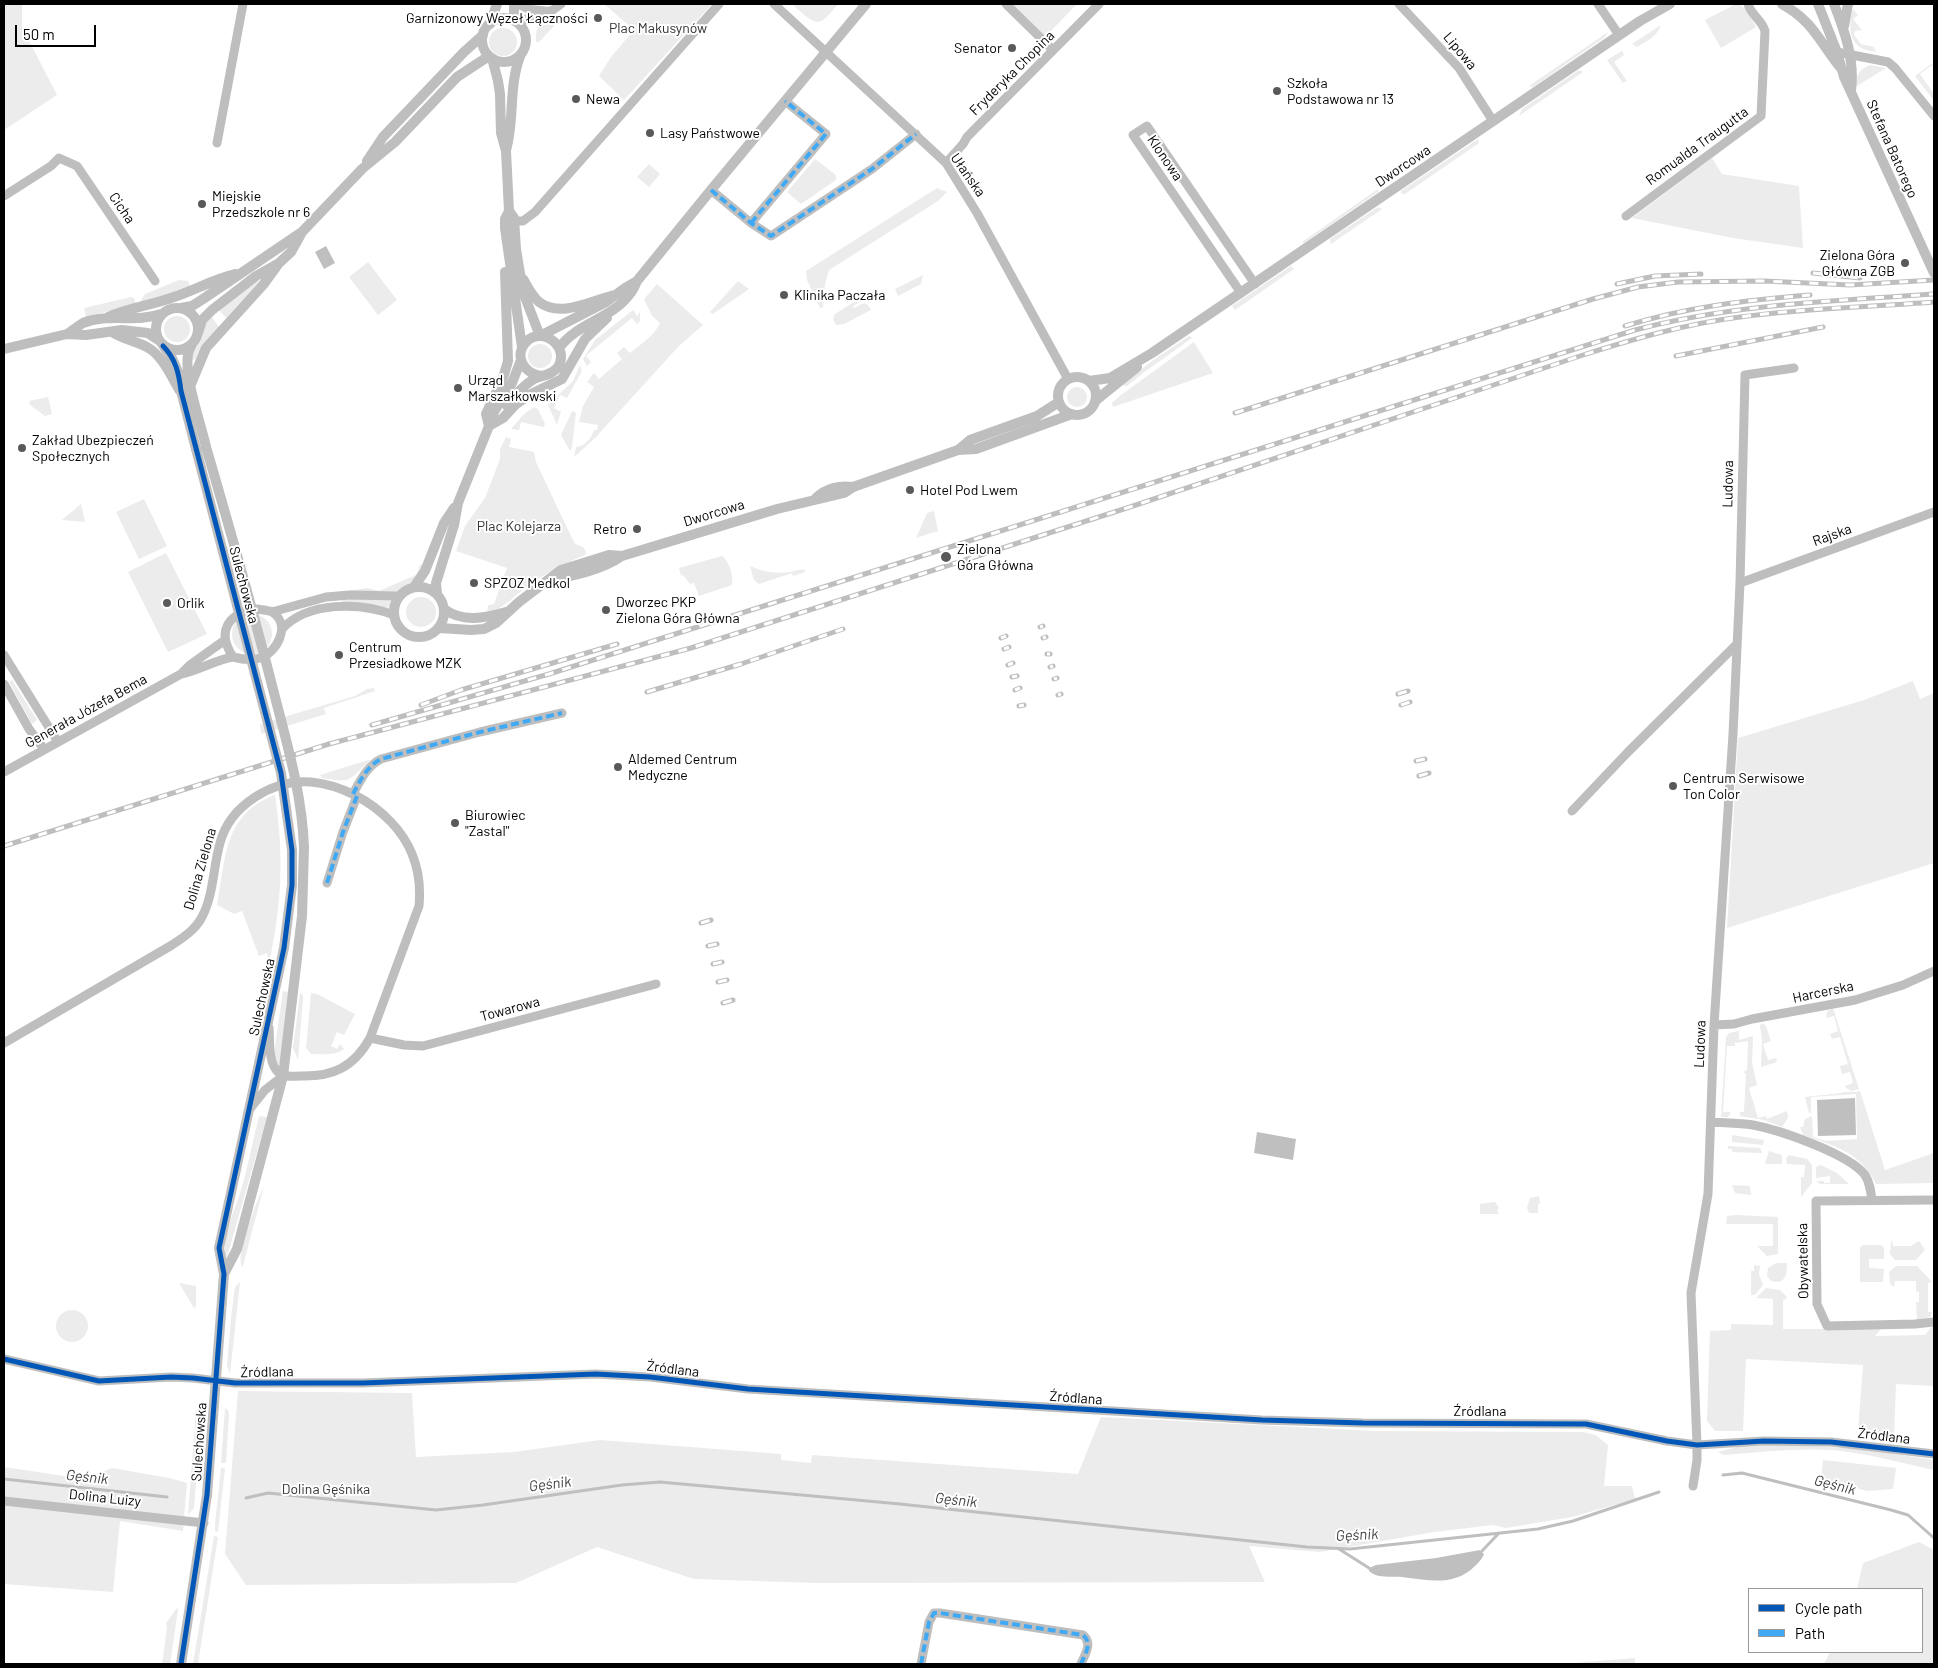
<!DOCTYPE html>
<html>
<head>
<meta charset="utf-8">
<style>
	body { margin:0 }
	#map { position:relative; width:1938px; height:1668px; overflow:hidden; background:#fff; font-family:Barlow,sans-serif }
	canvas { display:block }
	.frame { position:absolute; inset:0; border:5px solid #000; pointer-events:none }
	.legend { position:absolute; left:1748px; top:1588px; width:175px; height:65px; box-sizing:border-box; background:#fff; border:1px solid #999; margin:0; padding:6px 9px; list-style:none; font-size:15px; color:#000 }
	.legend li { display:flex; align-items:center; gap:10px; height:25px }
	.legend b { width:25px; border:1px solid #999 }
	.scale { position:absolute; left:15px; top:25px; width:81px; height:22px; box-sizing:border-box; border:2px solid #000; border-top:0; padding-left:6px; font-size:15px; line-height:18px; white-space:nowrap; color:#000; -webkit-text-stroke:4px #fff; paint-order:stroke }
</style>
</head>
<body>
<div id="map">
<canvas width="1938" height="1668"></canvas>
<div class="frame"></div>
<ul class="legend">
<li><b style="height:6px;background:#0057b8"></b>Cycle path</li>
<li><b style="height:6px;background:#3fa9f5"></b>Path</li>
</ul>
<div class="scale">50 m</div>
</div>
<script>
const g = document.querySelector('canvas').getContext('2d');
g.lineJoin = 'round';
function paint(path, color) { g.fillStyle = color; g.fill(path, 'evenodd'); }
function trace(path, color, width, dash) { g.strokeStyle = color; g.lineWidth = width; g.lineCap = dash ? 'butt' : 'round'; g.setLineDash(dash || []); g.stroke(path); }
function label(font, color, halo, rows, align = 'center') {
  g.font = font + ' Barlow,sans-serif'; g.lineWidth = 4; g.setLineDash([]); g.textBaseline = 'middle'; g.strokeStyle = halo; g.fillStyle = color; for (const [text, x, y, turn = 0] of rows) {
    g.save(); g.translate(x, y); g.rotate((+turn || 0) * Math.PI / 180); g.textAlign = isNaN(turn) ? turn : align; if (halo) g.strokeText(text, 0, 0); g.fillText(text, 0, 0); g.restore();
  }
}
const green = new Path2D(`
	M4,4H22V27L57,95L4,130Z
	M604,4H712L624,100L599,76L611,57L634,30Z
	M796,4H838C818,29 817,26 794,6Z
	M1008,4H1077L1048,34L1044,35Z
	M1736,4C1746,5 1751,18 1756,27L1721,48L1705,20Z
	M1853,9L1858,15L1853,19L1862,30L1855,31L1854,35L1861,44L1874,47L1876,52C1871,51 1864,50 1860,47C1848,39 1849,21 1853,9Z
	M548,21H552L554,26L539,42H536C536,31 536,23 548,21Z
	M1661,25C1657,37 1648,40 1637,47L1632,44Z
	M489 42a14 14 0 1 1 28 0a14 14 0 1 1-28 0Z
	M1608,32L1605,37L1533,87L1529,86Z
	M1622,51L1624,55L1614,62L1627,81L1623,83L1607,60Z
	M1931,64L1934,65V68L1932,65L1920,74L1934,94V101L1915,76Z
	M1870,65L1886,68L1857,86C1855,75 1860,69 1870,65Z
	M1579,70L1583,72L1519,116L1522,109Z
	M1478,139L1479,143L1405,194H1402L1401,191Z
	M1712,158L1722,174L1799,186L1803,248L1733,238L1632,218Z
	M815,159L836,175V180L801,204L787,192Z
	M649,164L660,174L649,187L637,177Z
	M937,188L947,192L938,201L829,270L825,284L823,307L820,308L807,280L806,271Z
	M1378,189V192L1304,243L1302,242Z
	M1378,207L1382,209L1331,244L1330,239Z
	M368,262L397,300L378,315L349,277Z
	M1291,266L1294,269L1235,310L1232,306Z
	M923,275L921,284L898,296L895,289Z
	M179,280L188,281L191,288L141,303V300L145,294Z
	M258,281L259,282L226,318L219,310Z
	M738,281L749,289L713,314L710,312Z
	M657,284L703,325L679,346L595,438L574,457L576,447C584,447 592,438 594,430H597L598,425L579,422L583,406L594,387L587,382L594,373L599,379L622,359L617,353L624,347L630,353C641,344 654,336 660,323L652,316L644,299Z
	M131,297L134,298L136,304L86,317L84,308Z
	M862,297L863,300L853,306L854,308L864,303L868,305L871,310L844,324L836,325L833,319L835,314Z
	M633,310L637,316L640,312V321L637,324L632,318L588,354L586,356L591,362L587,366L583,359L595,340Z
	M211,316L219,327L202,346L196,359L191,360C193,352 195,349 199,342C204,332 202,327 211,316Z
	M164 329a13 13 0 1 1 26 0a13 13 0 1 1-26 0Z
	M1189,336L1192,338L1143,373L1127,386L1122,385L1149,363Z
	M1194,342L1213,373L1113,407L1112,403L1121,395Z
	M528 356a12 12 0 1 1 24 0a12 12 0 1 1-24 0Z
	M580,365L582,371L567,398L560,395L554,408L561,412L557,425L548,405L573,381Z
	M1067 397a10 10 0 1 1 20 0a10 10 0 1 1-20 0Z
	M48,397L52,414L45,416L30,405L29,401Z
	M534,407L538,409L545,424L542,430L543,427L521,422L519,430L511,429L524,414Z
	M572,411L576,413L572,447L570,451L561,435Z
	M506,437L511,439L509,447L534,452L536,462L570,534L575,544L583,547L586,552L585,555C566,563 549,571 532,583C517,593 505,608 487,614L488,605L494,604L507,568L456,551L465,526L485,498L500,459V449Z
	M144,499L167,546L139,559L116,512Z
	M81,504L85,522L62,520Z
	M934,511L938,531L916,538L927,513Z
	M166,553L207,634L168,652L128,572Z
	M722,556C729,561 734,576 732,585L699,596L694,583L690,584L683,575L681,576L679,568Z
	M426,561L414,582L398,591L340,592L368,588L379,591L416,575L420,565L424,564L423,562Z
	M750,566C763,572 775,574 790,572C795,571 799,569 805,570V572L793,576L792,573L759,584L754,580Z
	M406 612a15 15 0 1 1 30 0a15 15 0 1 1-30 0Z
	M369,599L393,600L391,608L368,604H342V600Z
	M232 634a20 20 0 1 1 40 0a20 20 0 1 1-40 0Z
	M12,680L37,720L32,724L9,682Z
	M1913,681L1920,699L1934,693V863L1727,928L1738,738L1864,700Z
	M374,688L375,691L324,708L326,714L261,734L260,724L355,696L367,689Z
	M368,760H370C349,781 352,783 322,778L320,775Z
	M275,795C284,854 282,905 269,963L267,953L259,956L242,911L234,914L217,905C226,859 223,814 275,795Z
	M283,991L288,992L280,1063L278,1064L275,1055V1046Z
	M300,993L303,995V999L298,1060L293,1048Z
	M311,993L317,994L355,1014L344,1035L337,1032L331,1046L337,1049L340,1044L344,1049C336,1056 322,1054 311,1054L306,1048Z
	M1833,1008L1859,1089L1852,1091L1846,1088L1845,1086L1853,1083L1850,1072L1842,1074L1840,1066L1848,1064L1840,1037L1832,1039L1830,1034L1838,1031L1834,1016L1826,1018L1827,1012Z
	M1762,1023L1766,1026L1771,1041L1763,1044L1768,1060L1776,1058L1777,1062L1761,1067L1762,1039L1760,1026Z
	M1739,1031V1040L1753,1036V1038L1752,1063L1757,1085L1749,1088L1758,1118L1766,1116L1767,1119L1787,1111L1788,1118L1782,1127L1764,1120L1740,1116V1112H1744L1746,1074L1743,1072L1747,1070L1748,1041L1735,1043V1046H1727L1723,1112H1731L1728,1117H1721L1726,1037L1729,1033Z
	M1860,1091L1885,1170L1934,1153V1183L1876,1184C1860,1152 1835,1146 1803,1135L1800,1127H1803L1805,1119L1812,1116L1813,1137L1825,1141L1857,1139L1856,1094L1811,1097V1113H1809L1805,1097C1818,1095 1831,1095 1845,1092C1850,1091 1853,1093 1860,1091Z
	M259,1116L267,1117L226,1261C221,1237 234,1213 241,1190C248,1166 253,1140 259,1116Z
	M1732,1135L1764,1140L1763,1145L1732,1142Z
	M1728,1146L1760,1148L1762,1152V1153L1732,1152V1149H1728Z
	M1769,1151L1782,1155V1164H1765Z
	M1789,1155L1807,1159L1812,1165V1183L1801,1197V1177H1804L1805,1165L1787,1164L1786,1158Z
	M1821,1165L1837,1173L1849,1184H1820L1816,1181H1824V1183H1830V1176L1816,1178V1167Z
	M1732,1185L1750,1186L1751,1195L1735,1193Z
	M264,1186L243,1266L242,1267C235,1252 257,1201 264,1186Z
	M1539,1196L1540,1204H1538V1213H1529L1527,1208L1530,1198Z
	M1495,1202L1499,1208L1497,1210L1499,1214H1480V1204Z
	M1736,1215L1778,1217V1254L1767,1256L1757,1246H1773V1224H1726L1727,1216Z
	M1892,1240L1893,1246H1911L1919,1241L1925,1250L1916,1260H1895L1890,1254L1891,1242Z
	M1863,1245H1881L1884,1248V1259H1869V1268L1884,1269L1883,1282H1860V1247Z
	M1776,1263H1787C1787,1274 1786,1285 1771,1281L1767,1276L1768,1268Z
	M1754,1265L1760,1266L1759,1274L1763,1285L1755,1295H1751V1271H1754Z
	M1896,1266H1917L1932,1282L1928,1283V1312H1932L1930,1317L1917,1320L1916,1302H1919V1292L1916,1291V1281H1895L1894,1287L1890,1284L1889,1272Z
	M240,1282L230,1374L227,1366L231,1318L235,1287Z
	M179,1283L196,1286V1306L194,1308Z
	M1766,1288L1780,1290L1787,1297L1786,1299L1783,1300V1329H1881L1875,1336L1925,1335L1931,1327H1934V1386L1896,1384L1894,1438L1858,1431L1863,1365L1746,1359L1743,1431H1715L1707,1421L1710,1331L1731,1330V1324L1773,1325V1299L1756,1298Z
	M56 1326a16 16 0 1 1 32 0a16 16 0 1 1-32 0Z
	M238,1391L412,1393L416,1457L514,1452L600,1440L781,1454V1460L811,1463L812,1455L1078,1474L1101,1417L1375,1431L1583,1432L1596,1435L1608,1445L1604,1486H1632L1635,1499L1572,1517L1506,1528L1493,1525L1434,1532L1320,1552L1249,1546L1265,1582L816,1583L694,1579L597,1547L516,1583L246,1585L225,1554Z
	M200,1407H202L194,1508L188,1515L196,1411Z
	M225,1408L228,1410L229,1415L226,1463H221Z
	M1793,1445L1862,1449L1934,1460V1470C1901,1463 1867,1453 1832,1450C1796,1448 1760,1452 1724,1455L1718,1452L1737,1447Z
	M1823,1460L1896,1468L1893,1489L1867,1491L1821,1479Z
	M4,1467L84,1479L112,1468L169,1478L187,1483L183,1531L120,1521L113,1592L4,1584Z
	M221,1468H225L218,1532L215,1531V1524Z
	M214,1536L218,1537L198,1664H193Z
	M1919,1542L1934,1550V1664H1824L1830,1652H1922V1589H1857L1863,1563Z
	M177,1608L178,1610L170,1664H162L167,1628L166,1623Z
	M1635,1658V1664H1562Z`);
const water = new Path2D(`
	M326,246L335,263L324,269L315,252Z
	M1855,1098L1856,1135L1818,1136L1817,1100Z
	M1257,1132L1296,1139L1293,1160L1254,1153Z
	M1480,1550L1484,1554C1482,1559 1479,1562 1475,1566C1454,1587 1428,1580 1402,1577C1391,1576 1378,1579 1369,1571V1568L1376,1565L1436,1558Z`);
const stream = new Path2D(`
	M1723,1475L1742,1473L1891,1510L1908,1515L1934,1538
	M4,1479L167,1497
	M246,1498L268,1493L436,1510L483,1505L622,1485L660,1482L900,1504L1307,1547L1350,1549L1538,1529L1573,1521L1659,1492
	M1339,1549L1369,1568
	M1482,1551L1499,1533`);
const minor = new Path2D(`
	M774,4L946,163L977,213L1068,379
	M1006,4L1053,50
	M1399,4L1459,68L1493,121
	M1598,4L1619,35
	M517,22L553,10L561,4
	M1837,52L1888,62L1895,68L1934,116
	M217,143L243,4
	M946,163L963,144L967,137L1099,4
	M711,190L751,223L771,236L872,169L916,134
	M4,196L51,166L59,158L77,166L155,281
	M1626,216L1761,116L1765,31C1762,20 1751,15 1748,4
	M514,221H523L535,212L719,4
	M751,223L826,134L785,101
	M1241,293L1133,135L1147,126L1255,284
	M1740,583L1934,512
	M257,609C262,610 268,610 272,612C292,624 277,653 260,658C251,661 242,659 233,657C216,631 228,613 257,609Z
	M272,612L326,597L350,595L400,596
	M282,629C308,601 361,602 394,615
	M4,655L58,742
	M181,674C200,670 215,660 233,657
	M4,684L29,729L44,749
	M4,772L181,674L190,665L225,640
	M353,794C360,781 367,766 381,759L480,732L562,713
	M1572,811L1628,752L1737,644
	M327,883L343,832L357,796
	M1714,1025L1734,1024L1752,1019L1855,1000L1903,985L1934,971
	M370,1038L404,1045L423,1046L656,984
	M4,1043L172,945C184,937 195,930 202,917C214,894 213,867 220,843C230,805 273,779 311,782C341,785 370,800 391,822C413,845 422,874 419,906L370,1038C354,1067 333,1077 300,1076C293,1076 284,1078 278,1072C268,1062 270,1041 269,1028
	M249,1110L265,1090L283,1076
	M1711,1122C1725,1123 1739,1123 1753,1125C1780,1130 1849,1154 1865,1175C1870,1183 1871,1192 1872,1201
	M1934,1200L1816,1201L1817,1304L1827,1326L1915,1324L1934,1322
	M4,1359L99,1381L171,1377L193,1378L235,1383H363L596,1374L650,1377L748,1389L1262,1420L1363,1423L1586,1424L1667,1441L1697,1445L1764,1441L1831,1442L1934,1454
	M1693,1486L1697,1460V1445L1691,1293L1708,1194L1714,1025L1733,734L1740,583L1745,375L1794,368
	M4,1501L204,1523
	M921,1664L929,1622L934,1613H940L1083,1635C1093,1643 1085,1654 1081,1664`);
const tertiary = new Path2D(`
	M520,4L531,10L549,12
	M1782,4C1813,21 1819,41 1840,67
	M1818,4L1837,52L1844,77L1934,273
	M1834,4C1845,32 1855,60 1851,91
	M482 40a22 22 0 1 1 44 0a22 22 0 1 1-44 0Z
	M514,21V4
	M490,24L497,4
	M1844,26L1848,4
	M492,58L498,81L500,94L501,133L506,151L509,211L505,219V228L522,347
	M506,150C515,119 508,85 521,54
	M367,161L383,137L464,52L483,35
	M509,211L514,218L516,249L523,292L540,336
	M523,279C528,287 532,296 539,302C562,319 593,299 616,295
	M156 329a21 21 0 1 1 42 0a21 21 0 1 1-42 0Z
	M181,308L192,306L203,299L302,232L362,169L395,142L457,77L489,56
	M108,317C129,308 152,305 174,297C195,290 214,279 236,274
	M112,332C123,339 135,341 147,347C163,356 171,376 180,391
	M198,333L202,320L212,310L256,276L279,263L291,252L301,234
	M67,334C72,331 78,326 83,323C108,313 136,323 161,314
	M540,336L606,302L625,288L637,281
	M192,344C191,347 188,351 188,355C184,377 201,424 206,447
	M164,347L171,356L179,374L181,391L196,449
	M559,348C577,323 611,319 629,295C633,291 635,286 637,281L711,190L866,4
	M4,349L67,334L86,335L122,330L148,333L157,339
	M1058 396a19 19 0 1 1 38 0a19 19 0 1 1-38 0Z
	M1089,381L1110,378L1152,353L1640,21L1670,4
	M191,384L206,348L263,285L279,263
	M1095,401L1137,367
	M507,406C514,396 524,385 534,379C543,375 552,375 558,367C570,347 543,326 527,341C512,356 525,375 543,376
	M490,418L512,383L521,360
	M489,426L486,414L503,378L508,361L505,272
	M958,450L970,440L1037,416L1059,402
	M816,498C826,488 840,485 853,487
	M549,580C573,576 602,570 622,556L777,509L844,493L853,487L958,450L976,449L1072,414
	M394 612a25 25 0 1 1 50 0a25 25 0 1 1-50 0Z
	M414,587L425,571L444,523L454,508
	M437,594L436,583L454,525L458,503L489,426L503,418L515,405L529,395L562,379L585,339L607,318
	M444,609C463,623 485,618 506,612
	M439,628L471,630L484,629L496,623L519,602L561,570L609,555L622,556
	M224,1274L237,1249L283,1076L302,916L304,847
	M181,1664L207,1495L224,1274L219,1248L284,948L292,885V850`);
const rail = new Path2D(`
	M1813,273L1860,278
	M1617,284L1655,276L1701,274
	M1625,326C1686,307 1747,300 1810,295
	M1676,356L1823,327
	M1235,413L1593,299L1638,287L1678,282L1764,281L1850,285L1934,280
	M1040,627L1043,626
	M1001,638L1006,636
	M1043,638L1046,637
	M1004,649L1009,647
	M1047,654H1050
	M1008,665L1013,663
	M1050,667L1053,666
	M1012,677L1017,676
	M1054,679L1057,678
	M1015,690L1020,688
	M647,692L741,664L843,629
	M1398,694L1408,691
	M1058,695L1061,694
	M421,705L461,690L617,644
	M1401,705L1410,702
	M1019,706L1024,705
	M372,725L549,674L1635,330C1733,304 1834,301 1934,294
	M1416,761L1425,759
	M1419,776L1429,773
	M4,846L329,744L691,648L1130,507L1580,356C1633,339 1685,324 1740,317C1804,308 1870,307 1934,302
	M701,923L711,920
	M708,946L717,944
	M713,964L722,962
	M718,982L727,980
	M723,1003L733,1000`);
const tertiaryBridge = new Path2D(`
	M206,447C230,529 253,611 274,693C287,744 302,794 304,847
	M196,449L281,773L292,850`);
const quiet = new Path2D(`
	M711,190L751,223L771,236L872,169L916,134
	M751,223L826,134L785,101
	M353,794C360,781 367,766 381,759L480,732L562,713
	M327,883L343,832L357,796
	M921,1664L929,1622L934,1613H940L1083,1635C1093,1643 1085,1654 1081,1664`);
const cycleway = new Path2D(`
	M163,346C176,359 179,374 181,391L281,773L292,850V885L284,948L219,1248L224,1274L207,1495L181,1664
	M4,1359L99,1381L171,1377L193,1378L235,1383H363L596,1374L650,1377L748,1389L1262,1420L1363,1423L1586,1424L1667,1441L1697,1445L1764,1441L1831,1442L1934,1454`);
const markers = [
	[598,18,5,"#595959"],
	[1012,48,5,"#595959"],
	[1277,91,5,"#595959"],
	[576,99,5,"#595959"],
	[650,133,5,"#595959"],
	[202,204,5,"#595959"],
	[1905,263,5,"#595959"],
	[784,295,5,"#595959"],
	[458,388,5,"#595959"],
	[22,448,5,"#595959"],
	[910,490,5,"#595959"],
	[637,529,5,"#595959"],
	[946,557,6,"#595959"],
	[474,583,5,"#595959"],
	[167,603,5,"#595959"],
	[606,610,5,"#595959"],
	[339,655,5,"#595959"],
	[618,767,5,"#595959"],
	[1673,786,5,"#595959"],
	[455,823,5,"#595959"]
];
const poiNames = [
	["Garnizonowy Węzeł Łączności",588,18,"right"],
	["Senator",1002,48,"right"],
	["Szkoła",1287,83],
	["Podstawowa nr 13",1287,99],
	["Newa",586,99],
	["Lasy Państwowe",660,133],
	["Miejskie",212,196],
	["Przedszkole nr 6",212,212],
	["Zielona Góra",1895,255,"right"],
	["Główna ZGB",1895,271,"right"],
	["Klinika Paczała",794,295],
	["Urząd",468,380],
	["Marszałkowski",468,396],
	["Zakład Ubezpieczeń",32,440],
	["Społecznych",32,456],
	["Hotel Pod Lwem",920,490],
	["Retro",627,529,"right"],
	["Zielona",957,549],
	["Góra Główna",957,565],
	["SPZOZ Medkol",484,583],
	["Dworzec PKP",616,602],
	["Zielona Góra Główna",616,618],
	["Orlik",177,603],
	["Centrum",349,647],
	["Przesiadkowe MZK",349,663],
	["Aldemed Centrum",628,759],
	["Medyczne",628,775],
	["Centrum Serwisowe",1683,778],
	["Ton Color",1683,794],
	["Biurowiec",465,815],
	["\"Zastal\"",465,831]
];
const parkNames = [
	["Plac Makusynów",658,28],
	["Plac Kolejarza",519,526],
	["Dolina Gęśnika",326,1489]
];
const streetNames = [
	["Lipowa",1460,51,50],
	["Fryderyka Chopina",1012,73,-45],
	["Romualda Traugutta",1697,146,-36],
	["Stefana Batorego",1892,149,66],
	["Klonowa",1165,158,56],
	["Dworcowa",1403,166,-34],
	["Ułańska",968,175,55],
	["Cicha",122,208,56],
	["Ludowa",1728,484,-89],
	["Dworcowa",714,513,-17],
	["Rajska",1832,535,-20],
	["Sulechowska",244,585,75],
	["Generała Józefa Bema",86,711,-29],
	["Dolina Zielona",200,869,-74],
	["Harcerska",1823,992,-12],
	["Sulechowska",262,997,-78],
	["Towarowa",510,1009,-15],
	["Ludowa",1700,1044,-88],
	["Obywatelska",1803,1261,-91],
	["Źródlana",673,1369,7],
	["Źródlana",267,1372,-1],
	["Źródlana",1076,1398,4],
	["Źródlana",1480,1411],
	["Źródlana",1884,1436,7],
	["Sulechowska",199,1442,-86],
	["Dolina Luizy",105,1498,6]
];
const waterNames = [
	["Gęśnik",87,1477,6],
	["Gęśnik",550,1484,-7],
	["Gęśnik",1835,1485,14],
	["Gęśnik",956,1500,6],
	["Gęśnik",1357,1535,-3]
];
paint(green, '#ececec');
paint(water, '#bfbfbf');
trace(stream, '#bfbfbf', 3);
trace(minor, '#bebebe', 9);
trace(tertiary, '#bebebe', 10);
trace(rail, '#bebebe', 5);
trace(rail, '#fff', 3, [9]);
trace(tertiaryBridge, '#bebebe', 10);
trace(quiet, '#3fa9f5', 4, [8, 4]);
trace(cycleway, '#0057b8', 5);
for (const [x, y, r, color] of markers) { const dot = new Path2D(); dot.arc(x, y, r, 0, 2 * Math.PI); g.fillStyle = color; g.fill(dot); trace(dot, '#fff', 2); }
label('14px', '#000', '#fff', poiNames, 'left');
label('14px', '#333', '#fff', parkNames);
label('14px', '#000', '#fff', streetNames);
label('italic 15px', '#444', '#fff', waterNames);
</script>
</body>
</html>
